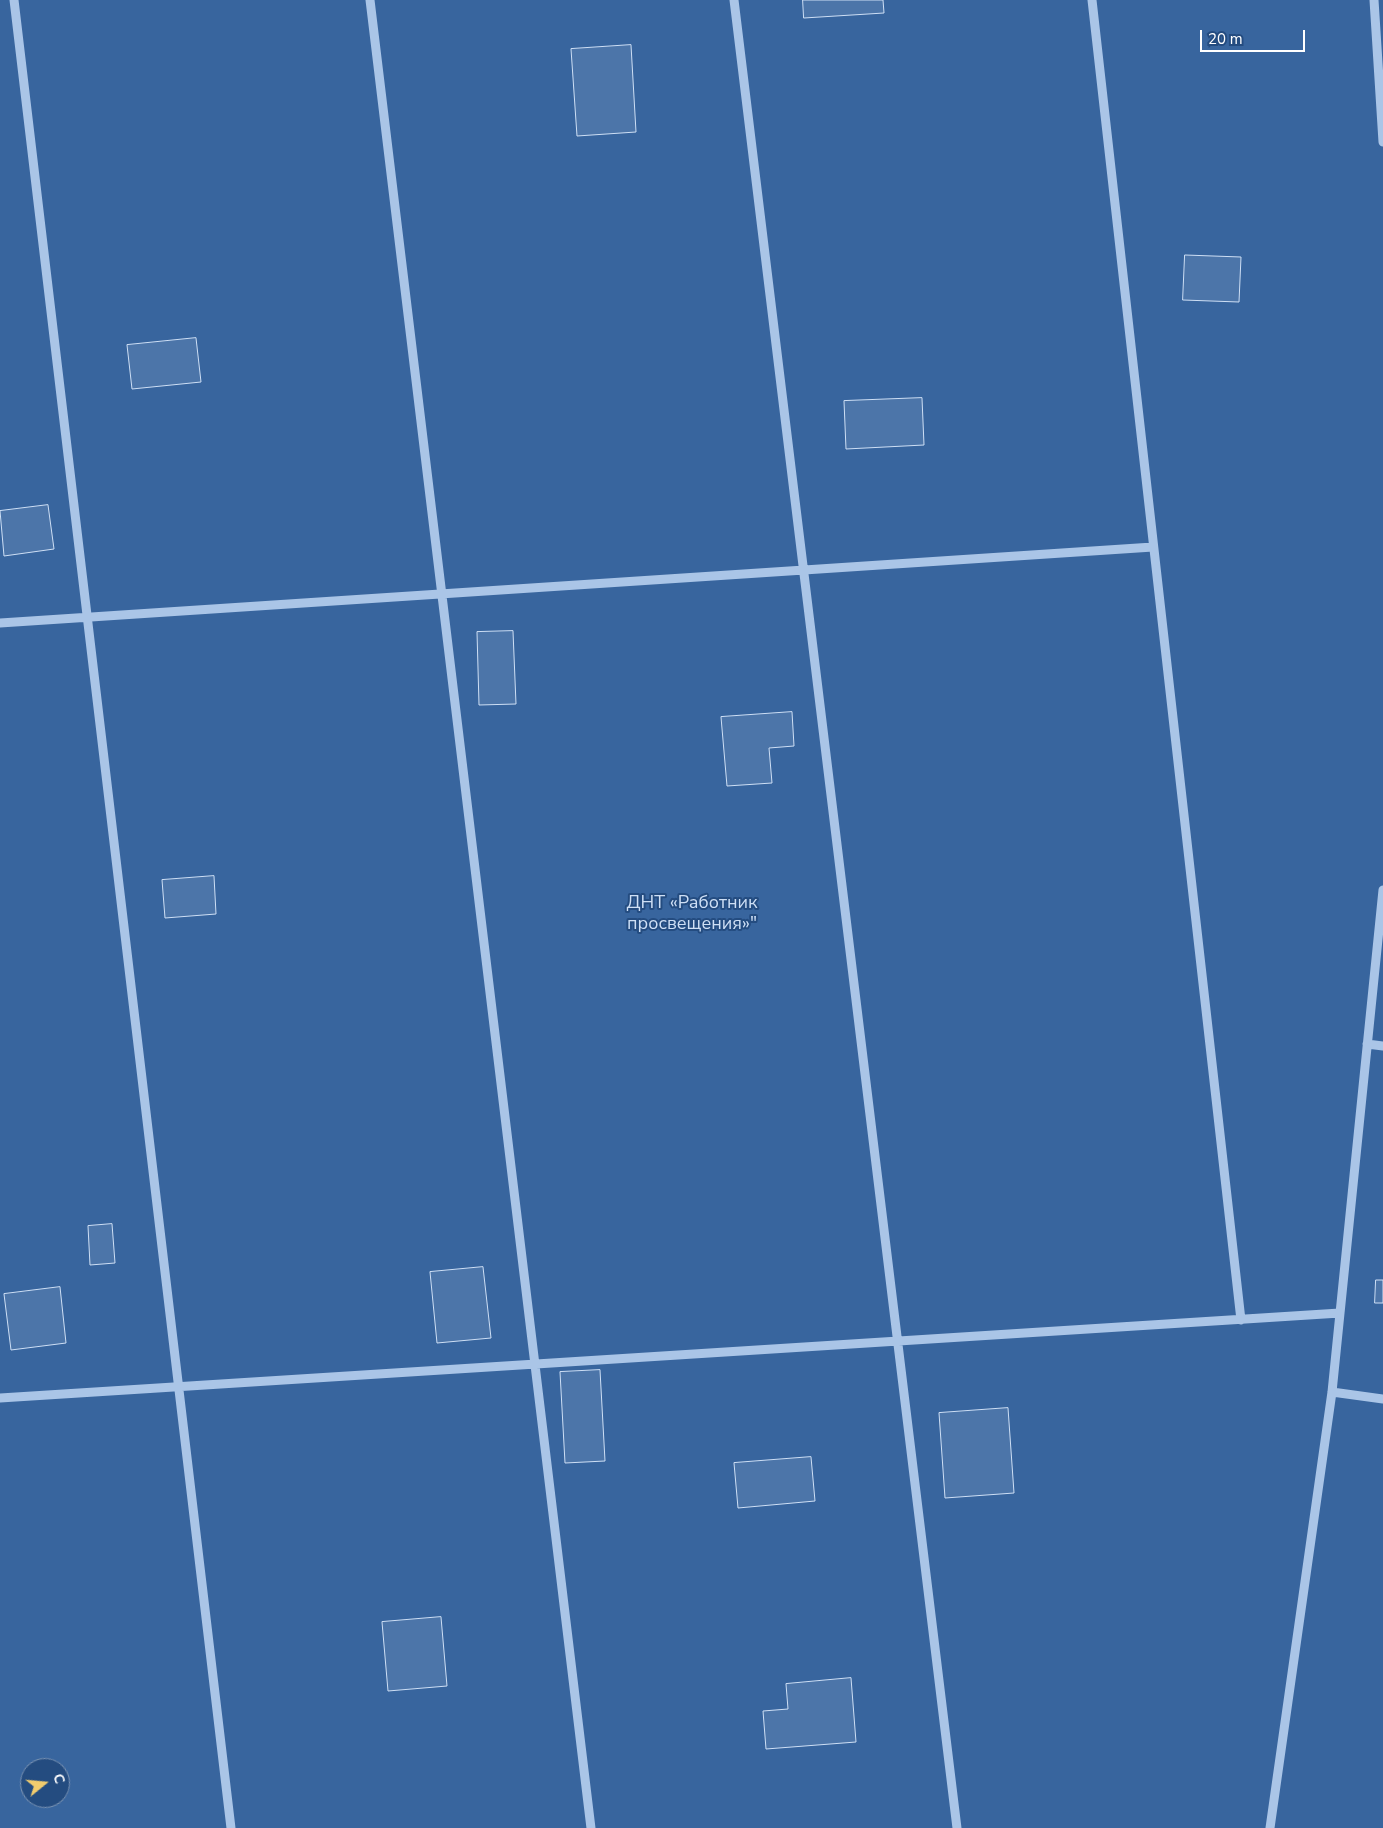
<!DOCTYPE html>
<html>
<head>
<meta charset="utf-8">
<style>
	body { margin:0 }
	#map { position:relative; width:1383px; height:1828px; overflow:hidden; background:#244c80; font-family:"Nunito Sans",sans-serif }
	canvas { display:block }
	.north { position:absolute; left:20px; top:1758px; width:50px; height:50px; box-sizing:border-box; background:#244c80; border:1px solid #7c94b3; border-radius:50%; rotate:73deg; font-size:14px; font-weight:700; line-height:20px; text-align:center; color:#fff }
	.north::after { content:''; display:block; margin:auto; width:18px; height:22px; background:#f1cc6e; clip-path:polygon(50% 0,100% 100%,50% 72%,0 100%) }
	.scale { position:absolute; left:1200px; top:30px; width:105px; height:22px; box-sizing:border-box; border:2px solid #fff; border-top:0; padding-left:6px; font-size:15px; line-height:18px; white-space:nowrap; color:#fff; -webkit-text-stroke:4px #244c80; paint-order:stroke }
</style>
</head>
<body>
<div id="map">
<canvas width="1383" height="1828"></canvas>
<div class="north">С</div>
<div class="scale">20 m</div>
</div>
<script>
const g = document.querySelector('canvas').getContext('2d');
g.lineJoin = 'round';
function paint(path, color) { g.fillStyle = color; g.fill(path, 'evenodd'); }
function trace(path, color, width, dash) { g.strokeStyle = color; g.lineWidth = width; g.lineCap = dash ? 'butt' : 'round'; g.setLineDash(dash || []); g.stroke(path); }
function label(font, color, halo, rows, align = 'center') {
  g.font = font + ' "Nunito Sans",sans-serif'; g.lineWidth = 4; g.setLineDash([]); g.textBaseline = 'middle'; g.strokeStyle = halo; g.fillStyle = color; for (const [text, x, y, turn = 0] of rows) {
    g.save(); g.translate(x, y); g.rotate((+turn || 0) * Math.PI / 180); g.textAlign = isNaN(turn) ? turn : align; if (halo) g.strokeText(text, 0, 0); g.fillText(text, 0, 0); g.restore();
  }
}
const green = new Path2D(`
	M0,0H1383V1828H0ZM30,1768H60V1798H30Z`);
const building = new Path2D(`
	M803,0H883L884,13L804,18Z
	M631,45L636,132L577,136L571,49Z
	M1185,255L1241,257L1239,302L1183,300Z
	M196,338L201,382L132,389L127,345Z
	M922,398L924,445L846,449L844,401Z
	M48,505L54,549L4,556L0,511Z
	M513,631L516,704L479,705L477,632Z
	M792,712L794,746L769,748L772,783L727,786L721,717Z
	M214,876L216,914L165,918L162,880Z
	M112,1224L115,1263L90,1265L88,1226Z
	M483,1267L491,1338L437,1343L430,1272Z
	M1376,1280H1383V1303H1375Z
	M60,1287L66,1343L11,1350L4,1294Z
	M600,1370L605,1461L565,1463L560,1372Z
	M1008,1408L1014,1493L945,1498L939,1413Z
	M811,1457L815,1501L738,1508L734,1463Z
	M441,1617L447,1686L388,1691L382,1622Z
	M851,1678L856,1742L766,1749L763,1711L788,1709L786,1684Z`);
const minor = new Path2D(`
	M14,0L231,1828
	M370,0L591,1828
	M734,0L957,1828
	M1092,0L1241,1320
	M1374,0L1383,142
	M0,623L1153,547
	M1367,1044L1383,1046
	M1332,1392L1383,1399
	M0,1398L1340,1313
	M1270,1828L1332,1392L1383,890`);
const parkNames = [
	["ДНТ «Работник",692,904],
	["просвещения»\"",692,925]
];
paint(green, '#38659e');
paint(building, '#4c75a9');
trace(building, '#cedff5', 1);
trace(minor, '#aac5e7', 9);
label('18px', '#cedff5', '#244c80', parkNames);
</script>
</body>
</html>
